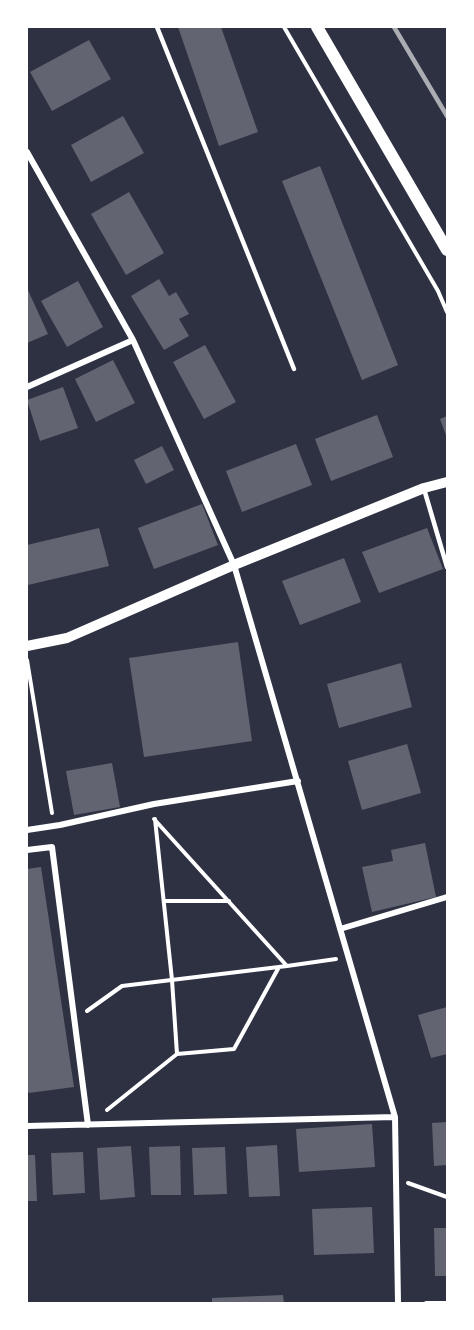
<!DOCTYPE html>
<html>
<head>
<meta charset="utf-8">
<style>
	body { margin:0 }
	#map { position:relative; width:474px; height:1330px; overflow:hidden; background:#2d3142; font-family:Raleway,sans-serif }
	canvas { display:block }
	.frame { position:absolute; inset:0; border:28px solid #fff; pointer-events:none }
</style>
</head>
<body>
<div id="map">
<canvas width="474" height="1330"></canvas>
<div class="frame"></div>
</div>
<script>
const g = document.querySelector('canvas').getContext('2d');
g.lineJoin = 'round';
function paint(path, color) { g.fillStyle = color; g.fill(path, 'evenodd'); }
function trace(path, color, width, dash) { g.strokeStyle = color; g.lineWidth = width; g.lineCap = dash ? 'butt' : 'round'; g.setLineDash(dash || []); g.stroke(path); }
const building = new Path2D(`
	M178,27H221L258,132L219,146Z
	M89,40L111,79L52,111L30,72Z
	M123,116L144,153L91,182L71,145Z
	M320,166L398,365L362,380L282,181Z
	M129,192L164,253L126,275L91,214Z
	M159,279L169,296L176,292L189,314L179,319L189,336L164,350L131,296Z
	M78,281L103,327L67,347L41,301Z
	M27,288L48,334L27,343Z
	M205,345L236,402L204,419L173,362Z
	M113,360L135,403L96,422L75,379Z
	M63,387L78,428L40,441L27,400Z
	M377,415L393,457L331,481L315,439Z
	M447,416V438L440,419Z
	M296,444L312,485L242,512L226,471Z
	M162,446L174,470L146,484L134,460Z
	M202,504L218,545L154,569L138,528Z
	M99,528L109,566L28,585L27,545Z
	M427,528L443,569L379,593L362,552Z
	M344,558L361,602L300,625L282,581Z
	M238,642L252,741L144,757L129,658Z
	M401,663L412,707L339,728L327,684Z
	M407,744L421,793L362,810L348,761Z
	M112,763L120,807L74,815L66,771Z
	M425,843L436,897L372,912L362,867L393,861L391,850Z
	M41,867L74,1087L29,1093L27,1089V869Z
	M447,1007V1054L431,1058L418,1015Z
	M447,1122V1165L434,1166L432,1123Z
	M372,1124L375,1167L299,1172L296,1129Z
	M277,1145L280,1196L249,1197L246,1147Z
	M131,1146L135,1197L100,1200L97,1148Z
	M180,1146L181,1195H151L149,1147Z
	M225,1147L227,1194L194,1195L192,1148Z
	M83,1152L85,1193L53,1195L51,1153Z
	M27,1155H35L37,1201H27Z
	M372,1207L374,1253L314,1255L312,1209Z
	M434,1228H447V1276H435Z
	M283,1295L284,1303H212V1298Z`);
const path = new Path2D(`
	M284,27L438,291L447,312
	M27,660L52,813
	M154,819L287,966L336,959
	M164,901H229
	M87,1011L122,986L287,966
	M177,1054L234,1049L279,967
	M107,1110L177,1054L172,980L155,819
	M408,1183L447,1197
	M426,1303H447`);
const service = new Path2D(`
	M157,27L294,369
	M424,489L447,567`);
const minor = new Path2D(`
	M27,152L133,340L234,565L395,1117L398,1303
	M27,387L133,340
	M27,830L60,825L154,804L298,781
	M27,850L52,847L88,1125
	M340,929L447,897
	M27,1126L395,1117`);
const tertiary = new Path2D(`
	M27,646L67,638L234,565L424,488L447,482`);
const secondary = new Path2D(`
	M317,27L447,250`);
const rail = new Path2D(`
	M394,27L447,116`);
paint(building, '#626471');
trace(path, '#fff', 4);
trace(service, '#fff', 4.5);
trace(minor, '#fff', 6);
trace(tertiary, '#fff', 10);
trace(secondary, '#fff', 12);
trace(rail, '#abadb3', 4.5);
</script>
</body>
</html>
